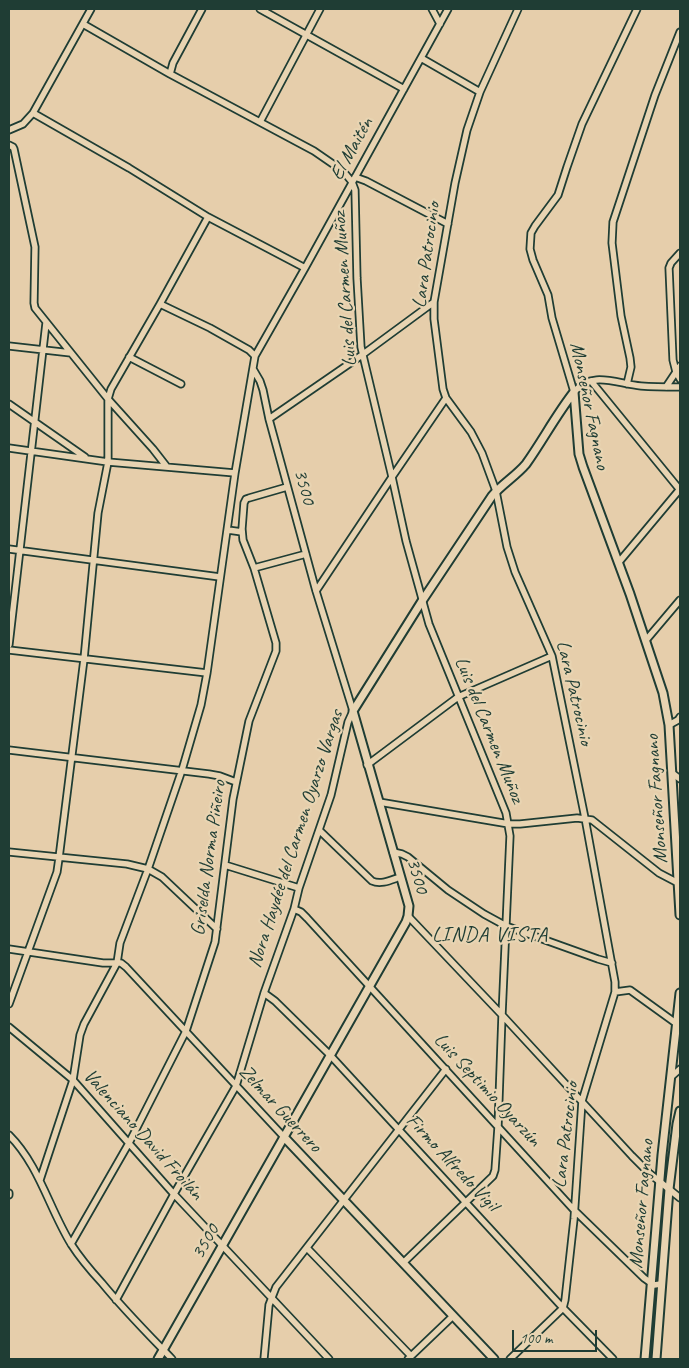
<!DOCTYPE html>
<html>
<head>
<meta charset="utf-8">
<style>
	body { margin:0 }
	#map { position:relative; width:689px; height:1368px; overflow:hidden; background:#e6ceab; font-family:Caveat,sans-serif }
	canvas { display:block }
	.frame { position:absolute; inset:0; border:10px solid #1f3d34; pointer-events:none }
	.scale { position:absolute; left:512px; top:1330px; width:85px; height:22px; box-sizing:border-box; border:2px solid #1f3d34; border-top:0; padding-left:6px; font-size:15px; line-height:18px; white-space:nowrap; color:#1f3d34; -webkit-text-stroke:4px #e8d4b2; paint-order:stroke }
</style>
</head>
<body>
<div id="map">
<canvas width="689" height="1368"></canvas>
<div class="frame"></div>
<div class="scale">100 m</div>
</div>
<script>
const g = document.querySelector('canvas').getContext('2d');
g.lineJoin = 'round';
function trace(path, color, width, dash) { g.strokeStyle = color; g.lineWidth = width; g.lineCap = dash ? 'butt' : 'round'; g.setLineDash(dash || []); g.stroke(path); }
function label(font, color, halo, rows, align = 'center') {
  g.font = font + ' Caveat,sans-serif'; g.lineWidth = 4.5; g.setLineDash([]); g.textBaseline = 'middle'; g.strokeStyle = halo; g.fillStyle = color; for (const [text, x, y, turn = 0] of rows) {
    g.save(); g.translate(x, y); g.rotate((+turn || 0) * Math.PI / 180); g.textAlign = isNaN(turn) ? turn : align; if (halo) g.strokeText(text, 0, 0); g.fillText(text, 0, 0); g.restore();
  }
}
const minor = new Path2D(`
	M260,9L404,89
	M432,9L440,24
	M83,24L170,74L314,151L343,171L352,182L355,190L357,278L361,347L392,477L406,541L429,624L506,813L510,836L502,1015L498,1127L495,1170L493,1176L403,1263
	M421,58L480,92
	M170,74L173,63L202,9
	M33,113L129,168L208,217L305,268
	M260,122L320,9
	M9,130L23,124L33,113L91,9
	M9,145L13,147L14,149L35,247L34,303L35,308L108,399L153,449L167,467
	M355,177L366,181L448,224
	M680,253L671,263L669,268L673,360L676,372L680,379
	M160,304L210,328L249,350L255,356
	M9,346L71,353
	M129,357L181,384
	M591,381L680,490
	M627,384L631,367L630,358L621,316L612,243L613,222L655,95L680,32
	M666,387L680,366
	M574,392L552,318L548,295L533,260L530,249L531,233L535,226L558,195L567,167L582,124L637,9
	M574,392C592,370 617,384 641,386C654,387 667,387 680,387
	M9,404L85,457
	M269,419L362,355L434,302
	M9,448L108,462L235,473
	M228,530L242,532
	M9,549L220,577
	M619,562L680,489
	M254,568L306,554
	M316,591L392,477L446,398
	M647,639L680,600
	M9,645L46,323
	M9,650L207,673
	M669,725L678,720L680,717
	M9,750L209,774L220,776L236,782
	M367,765L458,697L552,656
	M672,773L680,779
	M379,802L509,824H520L577,818L592,820L659,873L680,884
	M319,830L372,881C381,885 391,880 400,877
	M9,852L127,864L148,869L162,877L217,929
	M393,852L402,854L408,857L448,890L484,914L506,926L598,959L612,963
	M225,865L299,888
	M294,909L301,912L307,918L574,1210L644,1278L654,1285L661,1284
	M408,916L502,1015L632,1156L649,1173L680,1198
	M9,949L103,963H121L126,967L284,1137
	M615,992L630,990L677,1024
	M264,993L275,1001L330,1055L563,1308L613,1359
	M9,1004L57,872L59,858L84,659L98,513L108,462V399L111,389L160,304L208,217
	M9,1027L73,1080L172,1192L329,1359
	M671,1077L680,1069
	M9,1135C39,1165 49,1208 71,1244C80,1258 91,1271 102,1283C124,1310 148,1334 172,1359
	M40,1180L73,1080L80,1035L84,1024L117,963L120,943L148,869L182,770L201,705L207,673L235,473L255,356L305,268L448,9
	M9,1193V1195
	M71,1244L129,1143L186,1031L215,942L233,799L249,721L276,651V643L254,568L243,540L242,529L244,503L246,499L249,498L287,487
	M307,1248L411,1356
	M116,1300L174,1194L236,1086L264,993L294,909L299,888L331,795L348,722L353,711L316,591L269,419L263,390L260,381L253,369
	M264,1359L269,1305L276,1287L446,1069
	M408,1359L453,1316
	M510,1359L563,1308L565,1300L574,1219L582,1101L615,992V982L585,818L552,656L515,572L507,547L496,491L482,453L471,432L446,398L443,389L434,319V302L455,183L467,130L480,92L518,9`);
const tertiary = new Path2D(`
	M574,392L579,454L583,467L630,594L663,693L669,725L680,915
	M284,1137L494,1359
	M158,1359L406,922L408,916L409,906L353,711L422,601L492,496C502,484 516,476 526,464C543,440 556,415 574,392
	M645,1359L662,1155L680,993
	M656,1359L669,1189L677,1124L680,1111`);
const streetNames = [
	["El Maitén",352,149,-61],
	["Lara Patrocinio",427,255,-82],
	["Luis del Carmen Muñoz",345,289,-94],
	["Monseñor Fagnano",589,406,78],
	["3500",304,487,75],
	["Lara Patrocinio",574,693,77],
	["Luis del Carmen Muñoz",489,730,68],
	["Monseñor Fagnano",657,799,-94],
	["Nora Haydée del Carmen Oyarzo Vargas",296,839,-72],
	["Griselda Norma Piñeiro",209,858,-82],
	["3500",417,876,74],
	["Luis Septimio Oyarzún",487,1090,47],
	["Zelmar Guerrero",280,1109,47],
	["Valenciano David Froilán",143,1135,48],
	["Lara Patrocinio",566,1135,-83],
	["Firmo Alfredo Vigil",452,1163,47],
	["Monseñor Fagnano",642,1204,-85],
	["3500",206,1242,-60]
];
const neighbourhoodNames = [
	["LINDA VISTA",490,935]
];
trace(minor, '#1f3d34', 9);
trace(tertiary, '#1f3d34', 11);
trace(minor, '#e8d4b2', 5.5);
trace(tertiary, '#e8d4b2', 7);
label('20px', '#1f3d34', '#e8d4b2', streetNames);
g.letterSpacing = '1px';
label('21px', '#1f3d34', '#e8d4b2', neighbourhoodNames);
g.letterSpacing = '0px';
</script>
</body>
</html>
